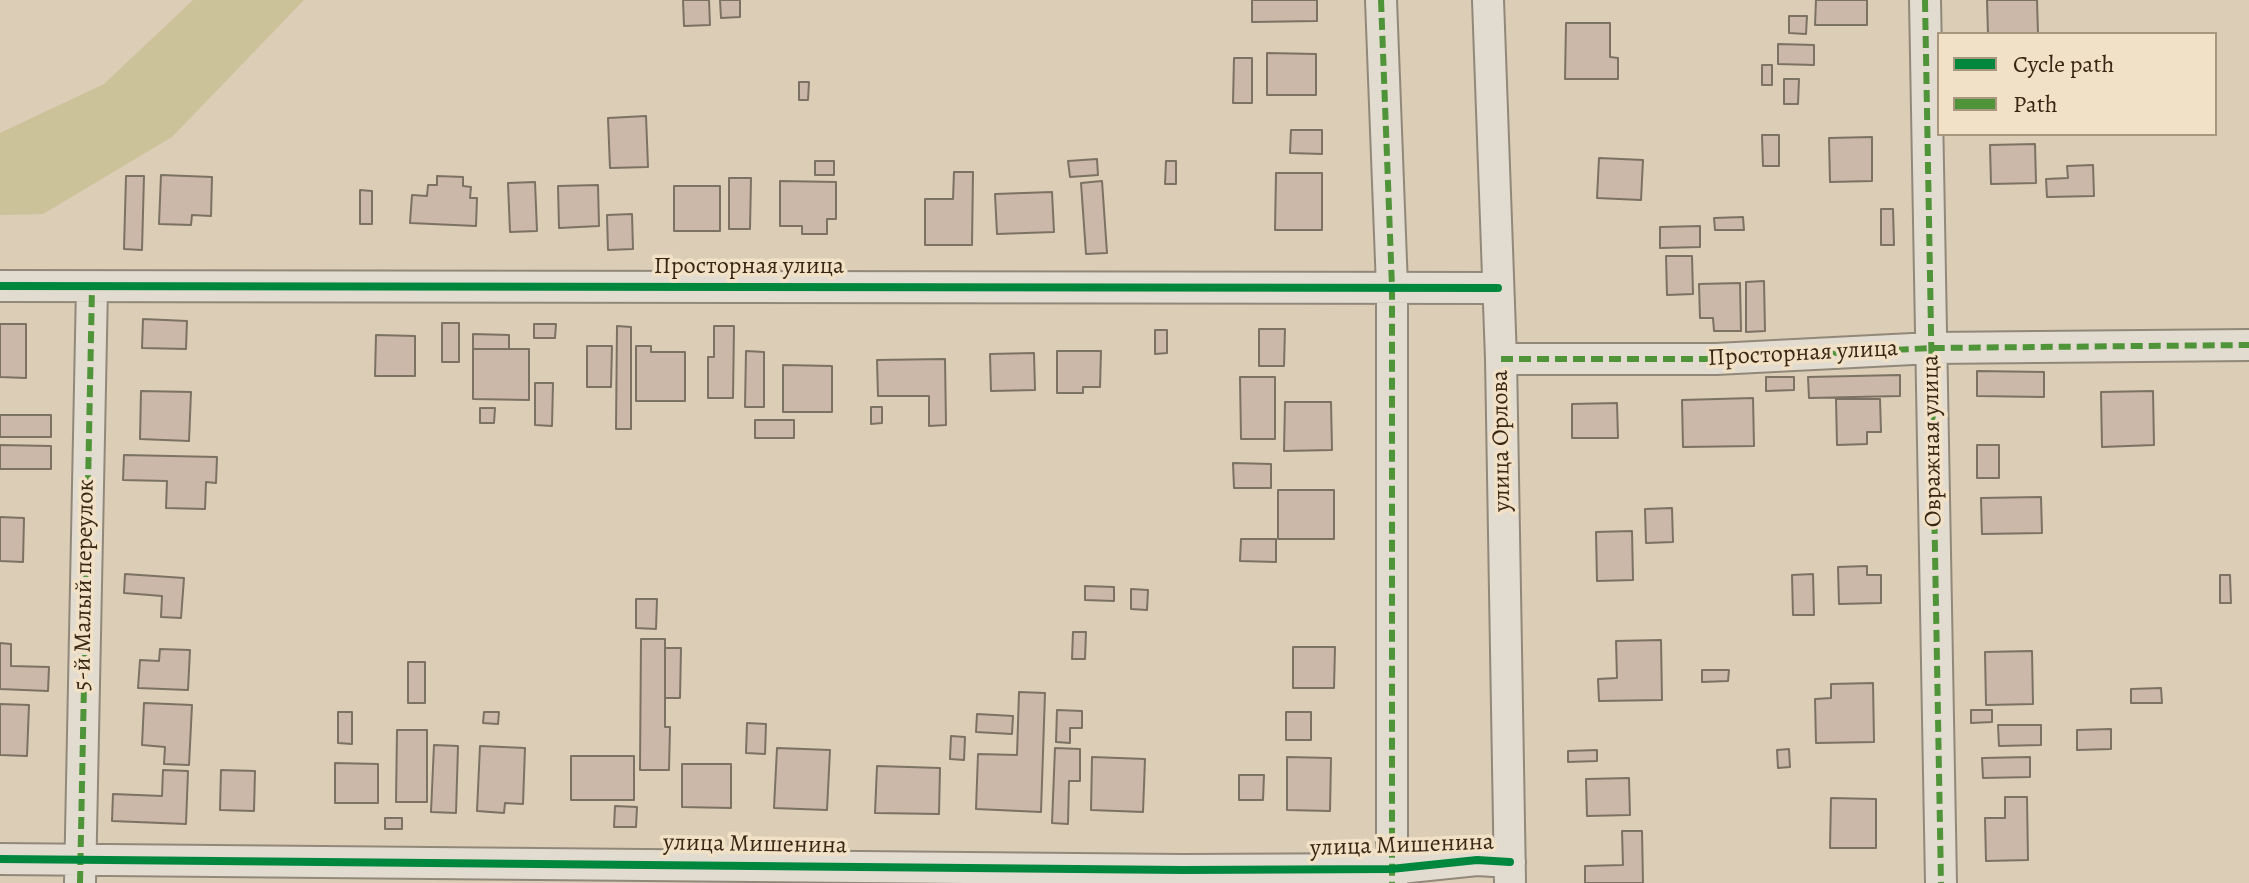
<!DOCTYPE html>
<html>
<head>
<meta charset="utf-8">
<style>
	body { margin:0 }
	#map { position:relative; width:2249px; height:883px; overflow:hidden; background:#dbcdb6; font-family:Alegreya,serif }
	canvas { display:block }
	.legend { position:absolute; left:1937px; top:32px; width:280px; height:104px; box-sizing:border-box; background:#f1e1c6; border:2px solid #a7977f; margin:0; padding:10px 14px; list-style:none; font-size:24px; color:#392714 }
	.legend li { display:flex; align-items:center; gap:16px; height:40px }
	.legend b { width:40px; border:2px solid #a7977f }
</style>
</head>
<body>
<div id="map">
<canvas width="2249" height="883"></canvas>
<ul class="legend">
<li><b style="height:10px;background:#00873e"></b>Cycle path</li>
<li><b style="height:10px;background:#50943a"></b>Path</li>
</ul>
</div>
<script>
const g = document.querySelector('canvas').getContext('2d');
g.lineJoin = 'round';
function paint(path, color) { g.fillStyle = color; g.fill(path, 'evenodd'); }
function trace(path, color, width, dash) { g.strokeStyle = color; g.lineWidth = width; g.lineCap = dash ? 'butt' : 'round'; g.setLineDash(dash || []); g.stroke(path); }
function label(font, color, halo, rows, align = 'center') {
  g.font = font + ' Alegreya,serif'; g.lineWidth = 7; g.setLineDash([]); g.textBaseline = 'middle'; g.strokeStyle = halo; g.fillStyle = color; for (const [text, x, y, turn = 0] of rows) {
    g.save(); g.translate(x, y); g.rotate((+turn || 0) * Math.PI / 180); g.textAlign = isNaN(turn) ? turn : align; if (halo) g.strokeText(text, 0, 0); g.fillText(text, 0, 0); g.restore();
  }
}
const green = new Path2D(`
	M193,0H304L172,137L43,214L0,215V133L104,84Z`);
const building = new Path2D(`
	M683,0H709L710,25L684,26Z
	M720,0H740V17L721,18Z
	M1252,0H1317V21L1252,22Z
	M1816,0H1867V25H1815Z
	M1987,0H2037L2038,34H1988Z
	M1789,16H1807L1806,34L1789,33Z
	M1566,23H1610V57L1618,58V79H1565Z
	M1778,44L1814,45V65L1778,64Z
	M1267,53L1316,54V95H1267Z
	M1234,58H1252V103H1233Z
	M1762,65H1772V85H1762Z
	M1784,79H1799L1798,104H1784Z
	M799,82H809L808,100H799Z
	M646,116L648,167L610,168L608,118Z
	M1291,130H1322V154L1290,153Z
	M1762,135H1779V166H1763Z
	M1872,137V181L1830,182L1829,138Z
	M2035,144L2036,183L1991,184L1990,145Z
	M1599,158L1643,160L1641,200L1597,198Z
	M1097,159L1098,175L1070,177L1068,161Z
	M815,161H834V175H815Z
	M1166,161H1176V184H1165Z
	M2093,165L2094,196L2047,197L2046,179L2068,178L2067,166Z
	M954,172H973L972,245H925V199H953Z
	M1276,173H1322V230H1275Z
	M161,175L212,177L211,216L192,215L191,225L159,224Z
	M126,176H144L142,250L124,249Z
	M437,176L463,177V186L471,187L470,198H477L476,226L410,223L412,195L427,196L428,185H437Z
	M729,178H751L750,229H729Z
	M780,181L836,182V219H827V234H802V226H780Z
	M1102,181L1107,253L1086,254L1081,183Z
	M535,182L537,231L510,232L508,183Z
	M598,185L599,226L559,228L558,186Z
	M674,186H720V231H674Z
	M360,190L372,191V224H360Z
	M1052,192L1054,232L997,234L995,194Z
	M1881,209H1893L1894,245H1881Z
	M632,214L633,249L608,250L607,215Z
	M1743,217L1744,230H1715L1714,218Z
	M1700,226V247L1660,248V227Z
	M1666,256H1692L1693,294L1667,295Z
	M1764,281L1765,331L1746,332V282Z
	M1740,283L1741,331H1714L1713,318H1700L1699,284Z
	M143,319L187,321L186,349L142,348Z
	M442,323H459V362H442Z
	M0,324H26V378L0,377Z
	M534,324H556L555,338H534Z
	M617,326L631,327V429H616Z
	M714,326H734L733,398H708V357H714Z
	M1259,329H1285L1284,366H1259Z
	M1155,330H1167V353L1155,354Z
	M473,334L509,335V349H473Z
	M376,335L415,336V376H375Z
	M587,346H612L611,387H587Z
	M636,346H651V352H685V401H636Z
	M473,349H529V400L473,399Z
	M746,351L764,352V407H745Z
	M1057,351H1101L1100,387H1083V393H1057Z
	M1034,353L1035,390L991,391L990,354Z
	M945,359L946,425L929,426V396H878L877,360Z
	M783,365L832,366V412H783Z
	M1977,371L2044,372V397L1977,396Z
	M1900,375V396L1809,398L1808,377Z
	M1240,377H1275V439H1241Z
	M1766,377H1794V390L1766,391Z
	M535,383H553L552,426L535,425Z
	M141,391L191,392L189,441L140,439Z
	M2153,391L2154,445L2102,447L2101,392Z
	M1753,398L1754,446L1683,447L1682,400Z
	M1836,399H1880L1881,432H1867V444L1837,445Z
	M1285,402H1331L1332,450L1284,451Z
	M1617,403L1618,438H1572V404Z
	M871,407H882V423L871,424Z
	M480,408H495L494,423H480Z
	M0,415H51V437H0Z
	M755,420H794V438H755Z
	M0,445L51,446V469H0Z
	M1977,445H1999V478H1977Z
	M124,455L217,457L216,483L206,482L205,509L166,508L167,481L123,480Z
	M1233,463L1271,464V488H1234Z
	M1278,490H1334V539H1278Z
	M2041,497L2042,533L1982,534L1981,498Z
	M1672,508L1673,542L1646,543L1645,509Z
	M0,517L24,518L23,562L0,561Z
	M1632,531L1633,580L1597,581L1596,532Z
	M1241,539H1276V562L1240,561Z
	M1867,566V575H1881V603L1839,604L1838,567Z
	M125,574L184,578L181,618L161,617L162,596L124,593Z
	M1813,574L1814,615H1793L1792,575Z
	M2220,575H2230L2231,603H2220Z
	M1085,586L1114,587V601L1085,600Z
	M1131,589L1148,590L1147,610L1131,609Z
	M636,599H657L656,629L636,628Z
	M1073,632H1086L1085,659H1072Z
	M641,639H665V727H670L669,770H640Z
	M1661,640L1662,700L1599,701L1598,679L1617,678L1616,641Z
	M0,643L11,644V666L49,667L48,691L0,689Z
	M1293,647H1335L1334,688H1293Z
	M665,648H681L680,698H665Z
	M160,649L190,650L188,690L138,688L140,660L159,661Z
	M2032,651L2033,704L1986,705L1985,652Z
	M408,662H425V703H408Z
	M1702,670H1729L1728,681L1702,682Z
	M1873,683L1874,742L1816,743L1815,699L1831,698V684Z
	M2161,688L2162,703H2131V689Z
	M1019,692L1045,693L1041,812L976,809L978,754L1017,755Z
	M144,703L192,705L189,765L164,764L165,747L142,745Z
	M0,704L29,705L27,756L0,755Z
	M1057,710L1082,711V728H1070V743L1056,742Z
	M1971,710H1992V722L1971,723Z
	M338,712H352V744L338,743Z
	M484,712H499L498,724L483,723Z
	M1286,712H1311V740H1286Z
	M977,714L1013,716L1012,734L976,732Z
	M747,723L766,724L765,754L746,753Z
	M1998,725H2041V745L1999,746Z
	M2111,729V749L2077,750V730Z
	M397,730H427V802H396Z
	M951,736L965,737L964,760L950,759Z
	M434,745L458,746L456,813L431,812Z
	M480,746L525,748L523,804L505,803L504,813L477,811Z
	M777,748L830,750L827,810L774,808Z
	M1055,748L1080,749V781H1069L1068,824L1052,823Z
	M1789,749L1790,767L1778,768L1777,750Z
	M1597,750V761L1568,762V751Z
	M571,756H634V800H571Z
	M1092,757L1145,759L1143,812L1091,810Z
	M1287,757L1331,758L1330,811L1287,810Z
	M2030,757V777L1983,778L1982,758Z
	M335,763L378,764V803H335Z
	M682,764H731V808L682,807Z
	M877,766L940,768L939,814L875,813Z
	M163,770L188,771L186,824L112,821L113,794L162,796Z
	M221,770L255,771L254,811L220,810Z
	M1239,775H1264L1263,800H1239Z
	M1629,778L1630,815L1587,816L1586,779Z
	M2005,797H2027L2028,860L1986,861L1985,818H2005Z
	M1831,798L1876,799V848H1830Z
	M615,806L637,807L636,827H614Z
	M385,818H402V829H385Z
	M1622,831H1642L1643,883H1585V866L1623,865Z`);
const minor = new Path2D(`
	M1381,0L1392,287V883
	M1488,0L1501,359L1510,881
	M1925,0L1941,883
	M0,286L1498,288
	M1501,359H1716L1932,348L2249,345
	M0,859L1183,870L1391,869L1477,860L1510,862
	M80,883L92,287`);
const quiet = new Path2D(`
	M1381,0L1392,287V883
	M1925,0L1941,883
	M1501,359H1716L1932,348L2249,345
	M80,883L92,287`);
const cycleway = new Path2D(`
	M0,286L1498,288
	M0,859L1183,870L1391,869L1477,860L1510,862`);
const streetNames = [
	["Просторная улица",749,267],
	["Просторная улица",1803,354,-3],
	["улица Орлова",1502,441,-91],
	["Овражная улица",1933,441,-91],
	["5-й Малый переулок",85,585,-89],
	["улица Мишенина",755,845,1],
	["улица Мишенина",1402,846,-2]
];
paint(green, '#cbc299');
paint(building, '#ccb8a9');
trace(building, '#7b7264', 2);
trace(minor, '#928879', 34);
trace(minor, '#e2dbd0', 30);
trace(quiet, '#50943a', 6, [12, 6]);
trace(cycleway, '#00873e', 8);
label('24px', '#392714', '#f1e1c6', streetNames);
</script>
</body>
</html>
